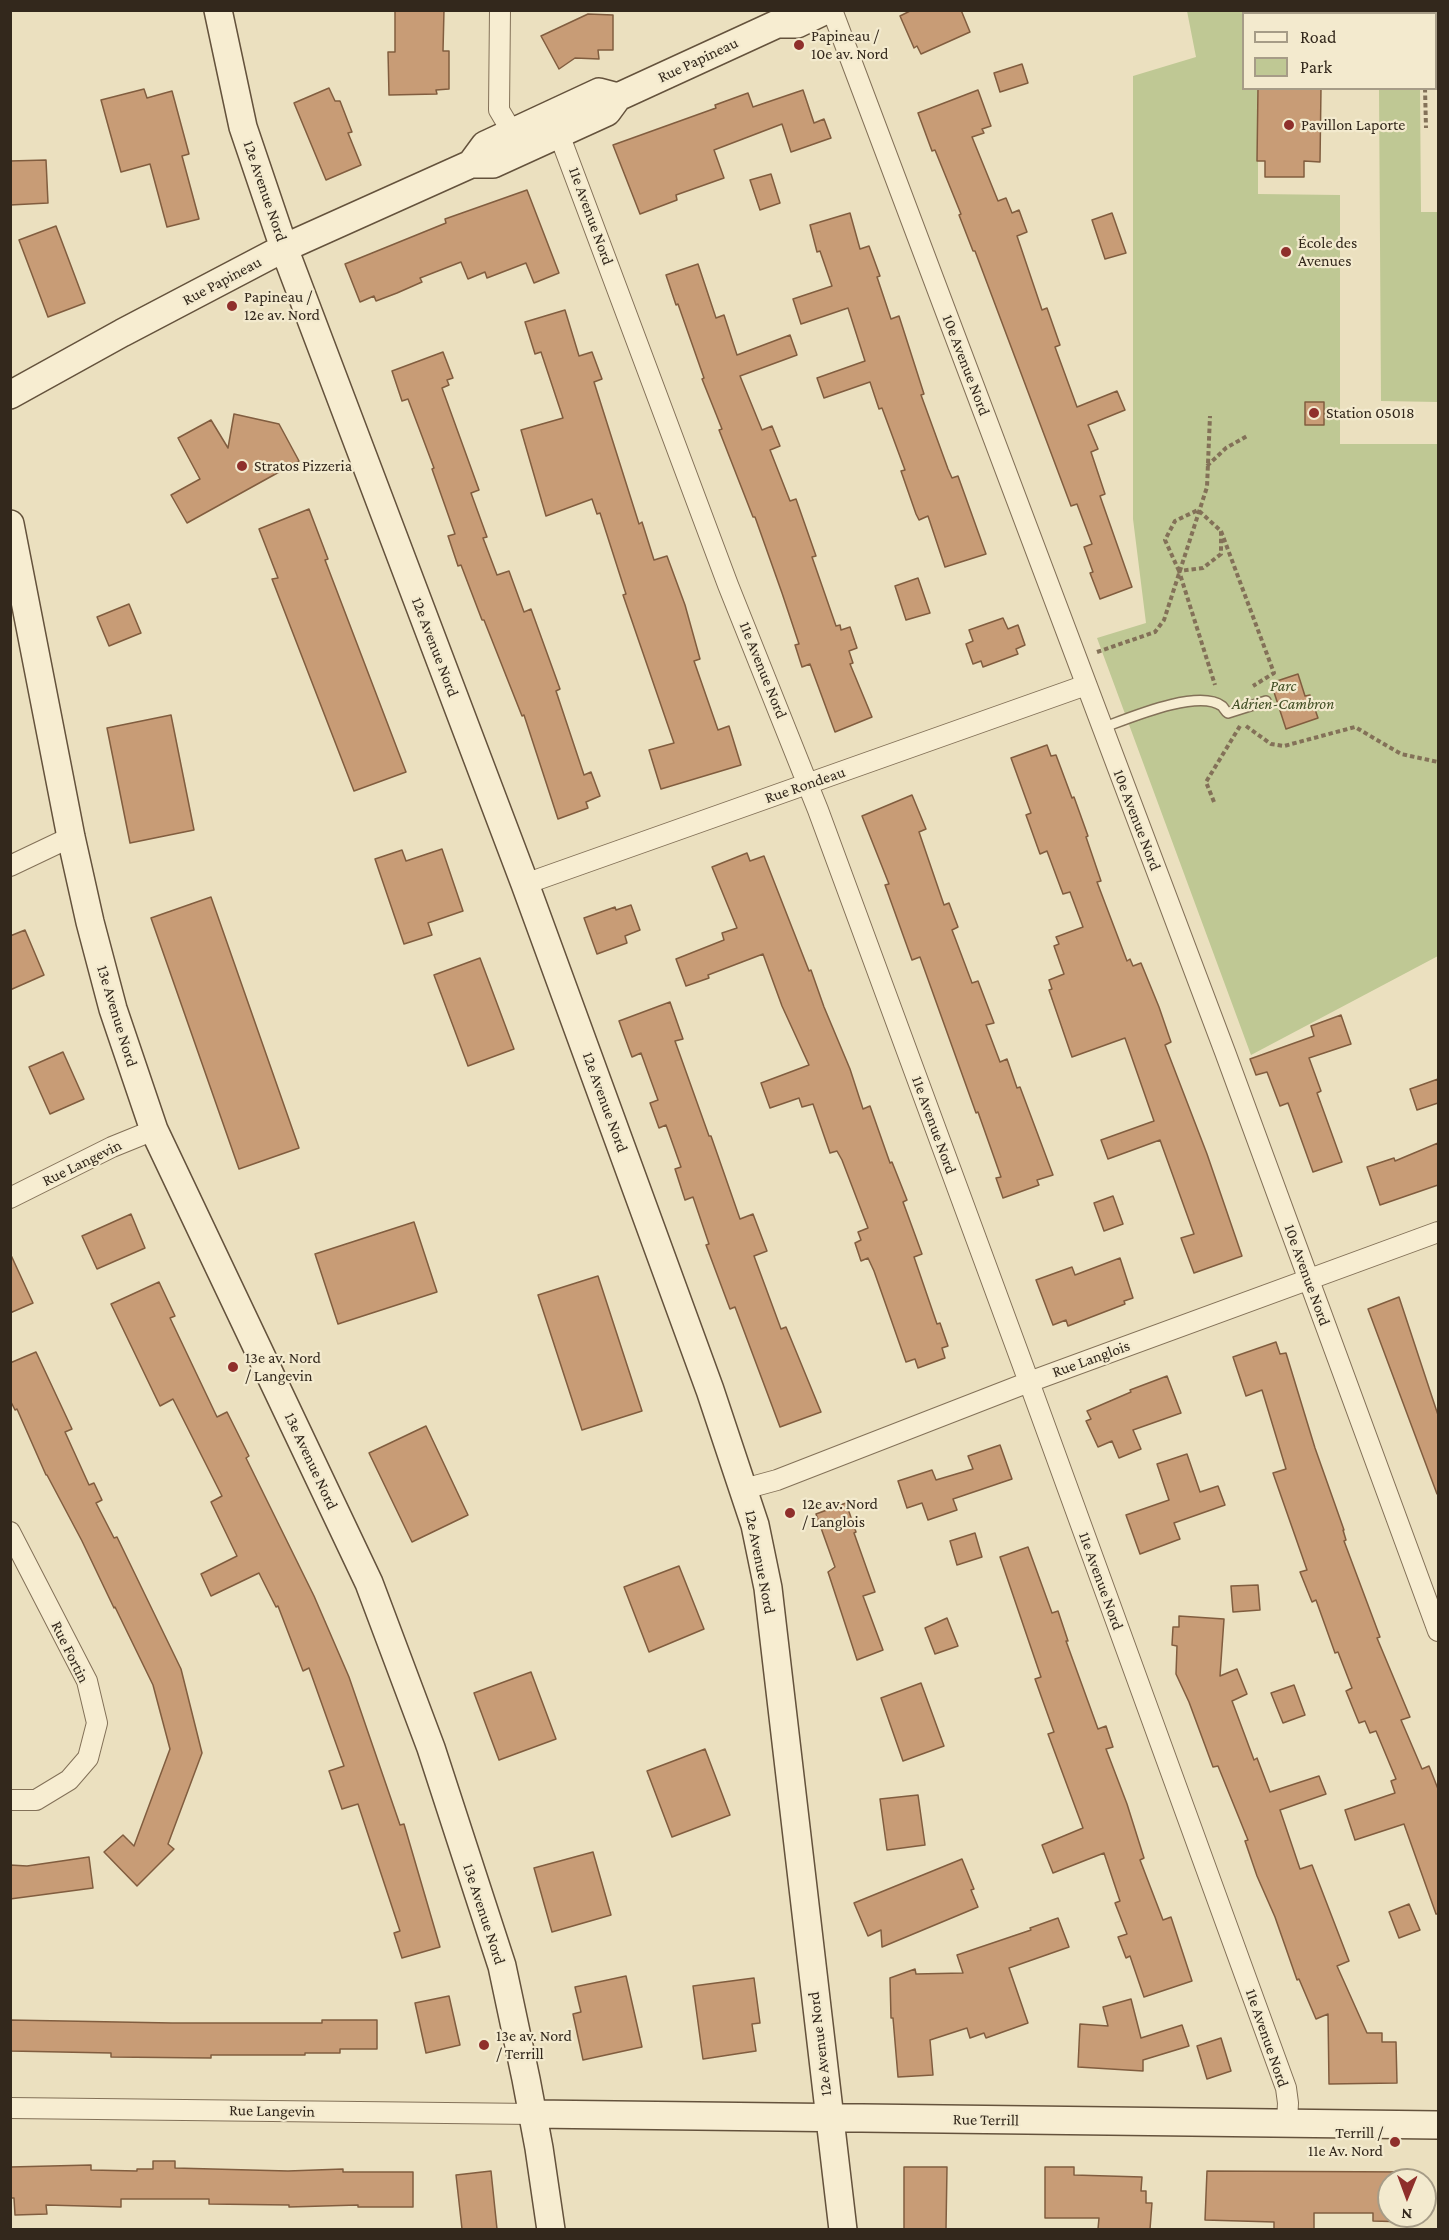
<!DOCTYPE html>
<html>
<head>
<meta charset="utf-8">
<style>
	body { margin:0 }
	#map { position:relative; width:1449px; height:2240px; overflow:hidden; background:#ebe0bf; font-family:"Crimson Pro",serif }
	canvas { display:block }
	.frame { position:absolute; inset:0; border:12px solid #33281c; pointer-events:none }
	.legend { position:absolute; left:1242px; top:12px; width:195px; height:78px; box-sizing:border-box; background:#f3eace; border:2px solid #a69c87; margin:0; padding:8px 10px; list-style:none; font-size:18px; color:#33281c }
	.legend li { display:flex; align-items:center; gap:12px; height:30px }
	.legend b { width:30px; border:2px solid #a69c87 }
	.north { position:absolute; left:1377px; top:2168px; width:60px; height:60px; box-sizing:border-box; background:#f3eace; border:2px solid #a69c87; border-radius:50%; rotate:181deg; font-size:16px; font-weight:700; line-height:24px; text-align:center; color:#33281c }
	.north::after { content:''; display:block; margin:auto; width:21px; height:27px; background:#8f2f2b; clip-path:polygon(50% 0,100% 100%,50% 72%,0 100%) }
</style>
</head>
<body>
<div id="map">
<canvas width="1449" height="2240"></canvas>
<div class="frame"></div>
<ul class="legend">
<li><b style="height:8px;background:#f7edd1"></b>Road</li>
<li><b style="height:16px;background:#bfc894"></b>Park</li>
</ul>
<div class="north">N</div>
</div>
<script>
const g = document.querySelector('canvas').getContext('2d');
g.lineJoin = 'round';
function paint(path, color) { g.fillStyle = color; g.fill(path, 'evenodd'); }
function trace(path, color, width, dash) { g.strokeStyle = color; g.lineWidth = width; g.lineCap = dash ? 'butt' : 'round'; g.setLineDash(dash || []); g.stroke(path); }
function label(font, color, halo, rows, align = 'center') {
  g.font = font + ' "Crimson Pro",serif'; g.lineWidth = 4.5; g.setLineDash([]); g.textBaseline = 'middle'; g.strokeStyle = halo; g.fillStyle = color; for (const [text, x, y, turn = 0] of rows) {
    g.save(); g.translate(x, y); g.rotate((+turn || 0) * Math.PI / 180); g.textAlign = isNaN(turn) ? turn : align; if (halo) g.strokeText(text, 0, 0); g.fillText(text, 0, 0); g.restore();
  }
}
const green = new Path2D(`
	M1187,11H1260V13L1244,14V88L1258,89V194L1340,195V444H1438V956L1251,1055L1097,638L1146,623L1133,519V76L1196,57Z
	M1379,89H1420L1421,212H1438V402L1381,401Z`);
const building = new Path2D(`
	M395,10H444L443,51H449V89L436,90L437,94L389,95L388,52H395Z
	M912,10H961L970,32L921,54L917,46L914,48L900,16Z
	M588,14L613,15V50H598L599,59L575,58L559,69L541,36Z
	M1022,64L1028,83L1000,92L994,73Z
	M329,88L335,101H340L352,132L348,133L361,165L326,180L294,103Z
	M1258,88H1321L1320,162L1304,161V177H1265V161H1257Z
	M144,89L147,98L172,91L189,154L182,156L199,219L167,227L150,164L121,172L101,100Z
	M803,90L814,123L824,119L831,138L791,152L782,124L714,150L724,178L676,195L677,200L640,214L613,145L716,108L715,105L748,93L753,107Z
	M978,90L991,126L982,129L984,133L972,137L998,201L1006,198L1012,213L1019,210L1027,232L1017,236L1042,310L1047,308L1060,345L1055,347L1077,407L1117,391L1125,410L1088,425L1098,449L1091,452L1105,494L1100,496L1132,587L1100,599L1090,573L1093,572L1084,547L1092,544L1077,504L1071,506L975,251H973L959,215L961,214L935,150L932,151L918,113Z
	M46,160L48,203L10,205V161Z
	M771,174L780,203L760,210L750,180Z
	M527,190L559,273L534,283L526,263L487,278L485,272L468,279L461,262L420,278L422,282L397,293L376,301L374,296L360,302L345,264L446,223L445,219Z
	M850,213L860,249L869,246L880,276L877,277L891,319L899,316L924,394L921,395L948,469L952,478L958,476L986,554L945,567L928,516L919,520L916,514L901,471L905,470L882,408L879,409L870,382L824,398L817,378L865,361L848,308L801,324L793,299L832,286L820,251L817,252L810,225Z
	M1112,213L1126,253L1105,259L1092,220Z
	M56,226L85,303L48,317L19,240Z
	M698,264L716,318L724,315L737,355L790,335L797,355L740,376L762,430L772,426L780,446L770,450L790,501L796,499L816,556L812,557L836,626L840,625L841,630L850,627L857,648L849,651L853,663L850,664L872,717L835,732L810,664L802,667L795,645L799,644L782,593L755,517H753L719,430L722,429L702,379L704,378L678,304L676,305L666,275Z
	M565,310L579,356L592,352L602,379L594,382L639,524L642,522L654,560L667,556L685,605L700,659L694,661L718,730L729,726L741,765L661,789L649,750L674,743L623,595L626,594L600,513L597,514L592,499L546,516L521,430L563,418L541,352L535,354L525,322Z
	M443,352L453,378L447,380L449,385L442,388L479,490L471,493L487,537L483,538L497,575L509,571L524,612L531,609L560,689L556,691L584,775L591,772L600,796L586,802L588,808L558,819L524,715L522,716L484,620H482L461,565L458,566L448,536L455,534L432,469L434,468L408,399L402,401L392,371Z
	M1305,402H1324V425H1305Z
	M234,414L279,424L299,461L187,523L171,495L200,479L178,438L211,420L228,448Z
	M309,509L328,559L325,560L406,772L354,791L272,579L278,578L259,529Z
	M918,578L930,613L906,620L895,586Z
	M129,604L141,633L109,646L97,617Z
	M1003,618L1008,629L1018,625L1025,645L1016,649L1018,654L983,667L981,661L973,664L966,644L973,641L969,630Z
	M1298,674L1305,696L1310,695L1318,718L1286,729L1271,683Z
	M171,715L194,830L130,843L107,728Z
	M1047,745L1051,756L1056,755L1072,798L1074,797L1088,836L1086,837L1101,881L1097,882L1127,961L1130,959L1133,966L1141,963L1159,1007L1171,1042L1165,1045L1207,1154L1242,1256L1194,1273L1181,1238L1194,1234L1160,1140L1108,1159L1101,1140L1154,1121L1125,1038L1072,1057L1049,990L1052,989L1049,980L1064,974L1054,946L1059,944L1056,937L1083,927L1070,892L1063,894L1047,851L1040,854L1026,815L1031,813L1011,758Z
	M912,795L926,829L919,832L944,905L949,903L958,927L952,930L972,983L978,981L994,1023L986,1025L1000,1062L1007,1059L1017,1088L1020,1087L1053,1175L1037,1180L1039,1185L1003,1198L996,1178L1001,1177L978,1112L976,1113L920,957L912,960L885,885L889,884L862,816Z
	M442,849L463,911L428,923L432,935L404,944L375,859L402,850L406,861Z
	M747,853L750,861L764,856L809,971L811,970L824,1007L850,1069L863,1109L870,1106L890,1163L892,1162L907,1200L903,1202L922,1254L914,1257L937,1324L940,1323L948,1346L942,1348L945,1358L918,1368L915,1359L906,1362L874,1271L868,1258L861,1261L855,1243L861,1240L858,1232L868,1228L842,1160L837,1151L830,1153L813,1104L802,1107L799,1098L770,1108L761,1083L809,1065L782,1006L763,954L708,975L709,978L686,986L676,959L724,940L722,933L737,928L712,867Z
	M211,897L299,1148L239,1169L151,918Z
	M631,905L640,930L625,936L627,943L597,954L584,918L615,907L616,910Z
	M25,930L44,975L10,990V936Z
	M480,958L514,1049L468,1066L434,975Z
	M670,1002L683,1039L675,1041L709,1136H711L740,1219L753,1214L767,1251L754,1256L781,1329L786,1327L821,1412L780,1427L735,1307L730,1309L706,1245L709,1244L693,1197L685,1200L675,1169L681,1167L666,1125L659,1128L650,1103L658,1100L641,1053L632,1057L619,1021Z
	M1341,1015L1351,1044L1309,1058L1321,1091L1317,1093L1342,1162L1313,1172L1288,1103L1280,1106L1267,1072L1256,1075L1250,1059L1314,1036L1311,1026Z
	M63,1052L84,1099L50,1114L29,1067Z
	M1438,1079V1103L1417,1110L1410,1089Z
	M1438,1143V1185L1380,1205L1367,1167L1394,1158L1395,1161Z
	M1113,1196L1123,1224L1104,1231L1094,1203Z
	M131,1214L145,1248L97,1269L82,1236Z
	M414,1222L437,1292L338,1324L315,1254Z
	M10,1253L33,1303L10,1313Z
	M1120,1258L1133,1298L1124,1301L1125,1304L1068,1326L1066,1320L1053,1325L1036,1280L1072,1267L1075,1275Z
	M598,1276L642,1411L582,1430L538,1295Z
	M159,1282L175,1316L170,1318L217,1417L227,1412L249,1456L246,1458L314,1596L349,1677L400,1825L404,1824L440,1947L402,1958L394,1933L400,1931L358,1804L342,1809L329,1771L344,1766L309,1668L303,1671L278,1606L276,1607L259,1573L211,1596L201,1574L237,1556L211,1502L222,1496L173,1399L160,1406L111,1304Z
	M1399,1297L1438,1415V1494H1437L1368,1309Z
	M1276,1342L1280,1354L1286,1353L1315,1448L1344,1530H1343L1346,1540L1344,1541L1380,1637L1377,1638L1410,1717L1401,1720L1422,1769L1429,1766L1438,1789V1914H1436L1404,1824L1355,1840L1345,1810L1395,1793L1391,1781L1396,1779L1376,1731L1370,1733L1365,1721L1359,1723L1346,1691L1352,1688L1338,1652L1335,1653L1316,1600L1312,1602L1300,1572L1307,1570L1273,1473L1286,1469L1262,1390L1246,1396L1233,1357Z
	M36,1352L72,1429L65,1432L89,1485L94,1483L102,1500L96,1503L114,1538L117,1537L181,1669L202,1753L168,1844L174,1849L137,1886L104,1852L123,1835L134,1846L170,1749L153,1685L115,1607L114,1608L82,1541L47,1475H46L17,1409L15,1410L10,1400V1363Z
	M1167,1376L1181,1413L1133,1430L1141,1449L1119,1458L1112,1441L1098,1447L1086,1421L1091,1419L1087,1411L1131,1392L1130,1390Z
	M426,1426L468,1515L412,1542L369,1453Z
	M1000,1445L1012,1479L953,1499L957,1510L928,1520L922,1503L907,1508L898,1481L932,1470L936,1480L973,1469L968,1456Z
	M1187,1454L1200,1492L1218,1486L1225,1505L1174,1523L1180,1539L1140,1554L1126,1515L1169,1500L1157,1464Z
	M846,1503L856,1532L854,1533L875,1592L863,1596L883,1650L857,1660L828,1572L835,1567L816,1514Z
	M975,1533L982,1557L957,1565L950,1541Z
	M1028,1547L1052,1613L1058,1611L1068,1641H1066L1098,1729L1106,1726L1113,1747L1106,1749L1127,1804L1144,1858L1140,1860L1163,1920L1171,1917L1192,1981L1144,1997L1130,1956L1126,1958L1118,1937L1127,1934L1115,1903L1120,1901L1104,1853L1053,1873L1042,1845L1083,1828L1048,1734L1054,1732L1035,1679L1041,1677L1000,1557Z
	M679,1566L704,1629L649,1652L624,1587Z
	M1258,1585L1260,1610L1233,1612L1231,1586Z
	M1179,1616L1224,1619L1220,1676L1237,1669L1247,1694L1232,1701L1254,1760L1257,1758L1270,1792L1319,1776L1326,1794L1280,1810L1300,1869L1312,1865L1349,1961L1337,1966L1367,2033H1382V2042H1396L1397,2083L1329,2084L1328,2014L1316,2019L1299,1979L1297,1980L1275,1917L1257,1876L1245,1841L1248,1840L1218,1766L1213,1767L1189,1702L1176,1674L1177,1646L1172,1645L1173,1627H1179Z
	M947,1618L958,1646L935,1654L925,1628Z
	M531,1672L556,1739L499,1760L474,1693Z
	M921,1683L944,1746L903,1761L881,1698Z
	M1294,1685L1305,1715L1283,1723L1271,1693Z
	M705,1749L730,1815L672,1837L647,1771Z
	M918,1795L925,1845L887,1850L880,1799Z
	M593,1852L611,1915L552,1932L534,1868Z
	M89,1857L93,1888L10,1899V1865L27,1866Z
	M962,1859L974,1889L971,1890L978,1907L882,1947L881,1930L868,1936L854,1903Z
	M1409,1904L1420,1930L1399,1938L1389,1912Z
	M1058,1918L1069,1947L1009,1968L1028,2023L986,2038L984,2033L970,2038L967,2028L930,2040L933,2075L898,2077L893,2018H891L890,1978L915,1969L916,1974L963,1973L957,1955L1031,1930L1030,1928Z
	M626,1976L642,2047L583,2060L573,2014L581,2012L575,1987Z
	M754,1978L760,2023L752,2024L756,2051L703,2059L693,1986Z
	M449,1996L460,2045L426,2053L415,2003Z
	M1131,1999L1141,2038L1182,2025L1189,2046L1143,2060V2071L1078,2067L1080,2024L1108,2026L1103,2007Z
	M10,2020L172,2023H322V2020H377V2049H340V2053H305V2055H211V2058L111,2057V2053L10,2051Z
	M1221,2038L1231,2071L1207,2079L1197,2046Z
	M153,2161H175V2168L288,2171L343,2169V2172H413V2207H358V2205L289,2207V2205L209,2204V2199H121V2207L46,2205L47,2214L15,2215L14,2198H10V2167L91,2165V2170L137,2171V2169H153Z
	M904,2167H947L946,2229H904Z
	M1045,2167H1074V2175L1142,2177L1141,2191H1146V2203H1152L1150,2229H1098L1099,2218H1045Z
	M491,2171L497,2229H462L456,2175Z
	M1207,2171L1409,2172V2180H1389V2216H1408V2222L1373,2221V2213H1314V2229H1274V2222L1205,2220Z`);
const path = new Path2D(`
	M1424,10V14
	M1425,88L1426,128
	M1207,466L1226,448L1247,436
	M1221,531L1274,673L1253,686
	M1179,571L1165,540L1175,521L1198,510L1221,531V554L1203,568L1179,571L1215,685
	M1097,652L1155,632L1164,620L1207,487L1210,416
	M1246,726L1271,744L1284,746L1355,727L1401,754L1438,762
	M1214,802L1206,782L1240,726`);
const lane = new Path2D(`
	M1102,728C1127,719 1198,688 1222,706C1224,708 1225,711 1228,713L1266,701`);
const street = new Path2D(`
	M500,10L499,110L512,132
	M832,10L1225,1052L1438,1631
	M559,134L728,585L818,810L1029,1382L1286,2088L1288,2103L1287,2122
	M10,866L71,837
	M525,884L1086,685
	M10,1198L112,1147L154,1130
	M744,1489L777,1480L1029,1382L1438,1232
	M10,1532L87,1681L97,1723L88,1758L69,1780L36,1800H10
	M10,2108L533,2114`);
const secondary = new Path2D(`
	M218,10L243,127L284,248L525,884L710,1390L755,1525L768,1588L843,2230
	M471,164L485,145L599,92L618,97
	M10,395L122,333L284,248L471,164H493L607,112L618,97L777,24H797L826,10
	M10,524L71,837L90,922L113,1009L154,1130L369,1583L431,1748L502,1966L526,2079L539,2148L551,2230
	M533,2114L1438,2125`);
const markers = [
	[799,45,6,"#8f2f2b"],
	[1289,125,6,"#8f2f2b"],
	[1286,252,6,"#8f2f2b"],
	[232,306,6,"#8f2f2b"],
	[1314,413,6,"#8f2f2b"],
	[242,466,6,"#8f2f2b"],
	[233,1367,6,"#8f2f2b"],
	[790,1513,6,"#8f2f2b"],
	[484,2045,6,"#8f2f2b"],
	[1395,2142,6,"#8f2f2b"]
];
const poiNames = [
	["Papineau /",811,36],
	["10e av. Nord",811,54],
	["Pavillon Laporte",1301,125],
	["École des",1298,243],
	["Avenues",1298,261],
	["Papineau /",244,297],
	["12e av. Nord",244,315],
	["Station 05018",1326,413],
	["Stratos Pizzeria",254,466],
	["13e av. Nord",245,1358],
	["/ Langevin",245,1376],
	["12e av. Nord",802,1504],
	["/ Langlois",802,1522],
	["13e av. Nord",496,2036],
	["/ Terrill",496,2054],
	["Terrill /",1383,2133,"right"],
	["11e Av. Nord",1383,2151,"right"]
];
const streetNames = [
	["Rue Papineau",698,60,-25],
	["12e Avenue Nord",265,191,71],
	["11e Avenue Nord",591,216,70],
	["Rue Papineau",222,281,-28],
	["10e Avenue Nord",966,365,69],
	["12e Avenue Nord",435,647,69],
	["11e Avenue Nord",763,670,68],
	["Rue Rondeau",805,785,-19],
	["10e Avenue Nord",1137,820,69],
	["13e Avenue Nord",117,1016,73],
	["12e Avenue Nord",605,1102,70],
	["11e Avenue Nord",934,1125,70],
	["Rue Langevin",82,1163,-26],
	["10e Avenue Nord",1307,1275,70],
	["Rue Langlois",1091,1359,-20],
	["13e Avenue Nord",311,1461,65],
	["12e Avenue Nord",760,1562,79],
	["11e Avenue Nord",1101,1581,70],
	["Rue Fortin",70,1652,64],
	["13e Avenue Nord",484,1914,72],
	["11e Avenue Nord",1267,2038,71],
	["12e Avenue Nord",820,2044,-97],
	["Rue Langevin",272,2111,1],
	["Rue Terrill",986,2120,1]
];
const parkNames = [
	["Parc",1283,686],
	["Adrien-Cambron",1283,704]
];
paint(green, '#bfc894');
paint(building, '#c89c76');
trace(building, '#815d3f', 1.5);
trace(lane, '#837158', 12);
trace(street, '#837158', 22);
trace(secondary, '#64523c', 30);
trace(path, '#837158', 4, [4.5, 3]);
trace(lane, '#f7edd1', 9);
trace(street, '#f7edd1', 20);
trace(secondary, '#f7edd1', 27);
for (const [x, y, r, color] of markers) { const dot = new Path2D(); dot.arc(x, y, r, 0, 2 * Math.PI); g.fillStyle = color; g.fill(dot); trace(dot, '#f3eace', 2); }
label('16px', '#33281c', '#f3eace', poiNames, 'left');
label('16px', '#33281c', '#f3eace', streetNames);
label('italic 16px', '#414e24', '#f3eace', parkNames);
</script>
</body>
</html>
